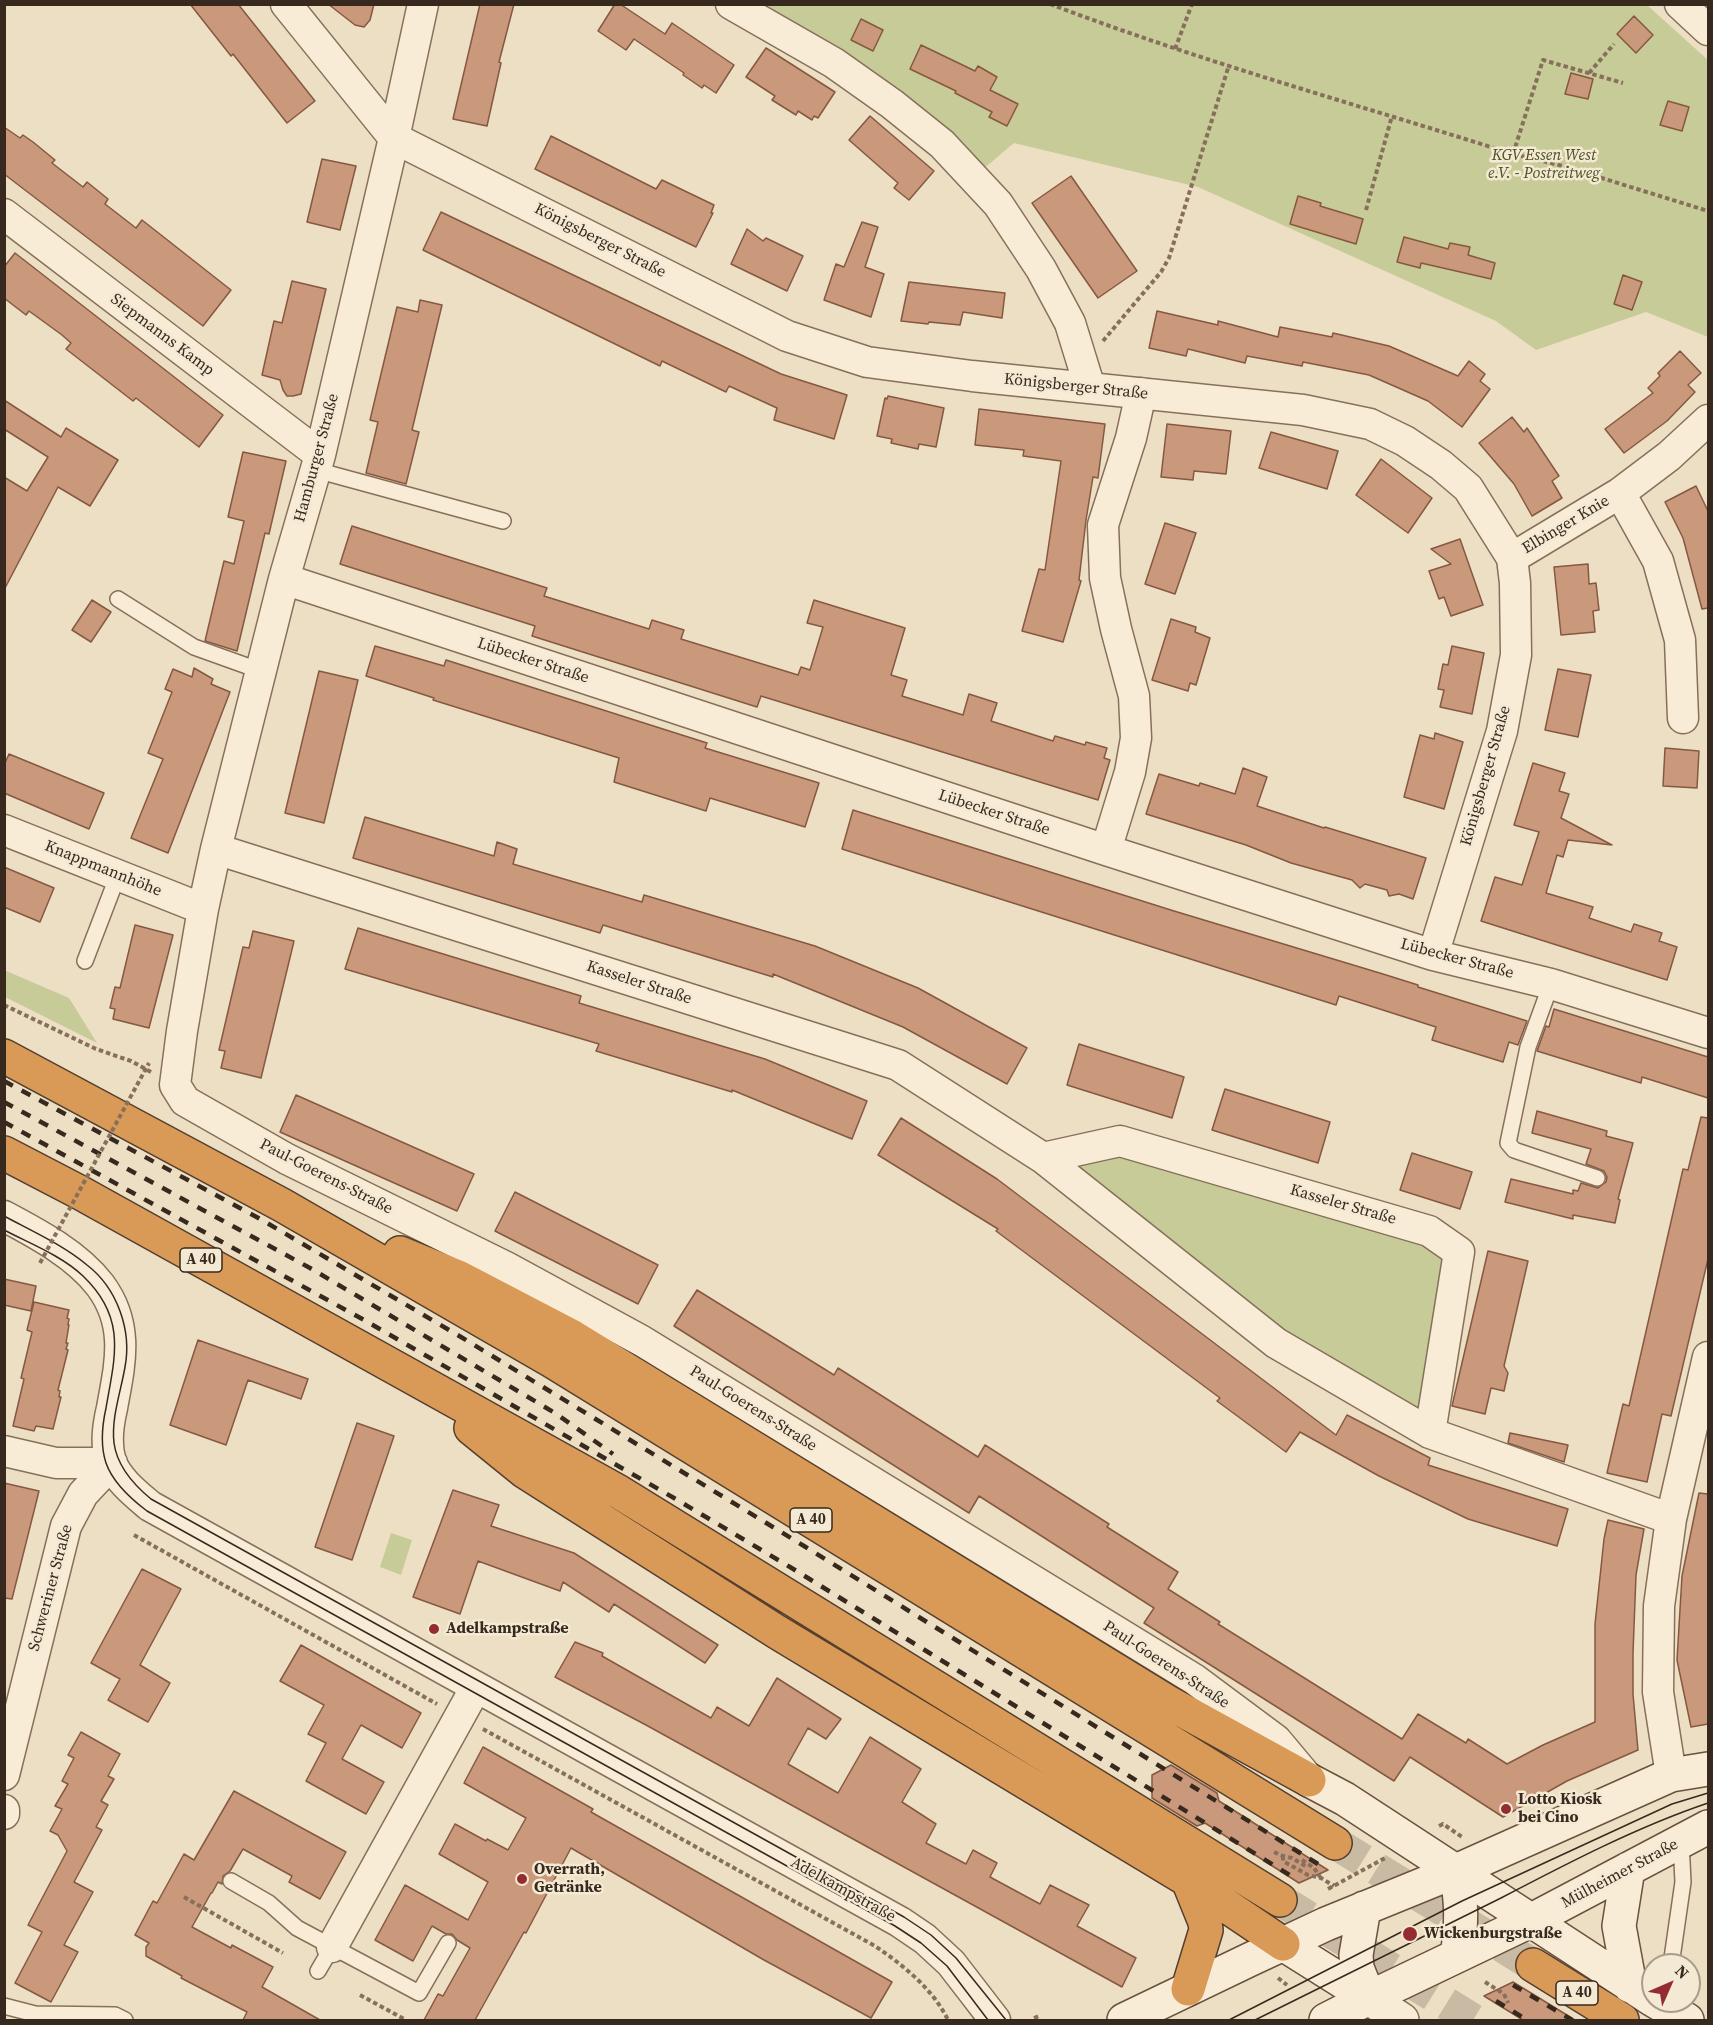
<!DOCTYPE html>
<html>
<head>
<meta charset="utf-8">
<style>
	body { margin:0 }
	#map { position:relative; width:1713px; height:2025px; overflow:hidden; background:#eddfc4; font-family:"Source Serif 4",serif }
	canvas { display:block }
	.frame { position:absolute; inset:0; border:6px solid #37291e; pointer-events:none }
	.north { position:absolute; left:1641px; top:1953px; width:60px; height:60px; box-sizing:border-box; background:#f4e9d3; border:2px solid #a89c8b; border-radius:50%; rotate:45deg; font-size:16px; font-weight:700; line-height:24px; text-align:center; color:#37291e }
	.north::after { content:''; display:block; margin:auto; width:21px; height:27px; background:#942d32; clip-path:polygon(50% 0,100% 100%,50% 72%,0 100%) }
</style>
</head>
<body>
<div id="map">
<canvas width="1713" height="2025"></canvas>
<div class="frame"></div>
<div class="north">N</div>
</div>
<script>
const g = document.querySelector('canvas').getContext('2d');
g.lineJoin = 'round';
function paint(path, color) { g.fillStyle = color; g.fill(path, 'evenodd'); }
function trace(path, color, width, dash) { g.strokeStyle = color; g.lineWidth = width; g.lineCap = dash ? 'butt' : 'round'; g.setLineDash(dash || []); g.stroke(path); }
function label(font, color, halo, rows, align = 'center') {
  g.font = font + ' "Source Serif 4",serif'; g.lineWidth = 5; g.setLineDash([]); g.textBaseline = 'middle'; g.strokeStyle = halo; g.fillStyle = color; for (const [text, x, y, turn = 0] of rows) {
    g.save(); g.translate(x, y); g.rotate((+turn || 0) * Math.PI / 180); g.textAlign = isNaN(turn) ? turn : align; if (halo) g.strokeText(text, 0, 0); g.fillText(text, 0, 0); g.restore();
  }
}
const green = new Path2D(`
	M767,5H1647L1708,60V337L1646,312L1536,350L1496,321L1198,187L1014,143L982,170L858,70Z
	M4,970L69,998L97,1043L5,997Z
	M1118,1153L1424,1235L1450,1261L1421,1412L1280,1336L1067,1166Z
	M391,1533L412,1540L401,1575L380,1567Z`);
const building = new Path2D(`
	M190,4H238L315,101L287,123L233,54L231,56Z
	M328,4H374L370,20L364,27L355,25Z
	M480,4H514L499,62L501,63L487,126L453,119Z
	M615,4H620L665,34L672,23L734,65L716,93L704,85L702,88L683,75L684,73L634,39L626,50L598,31Z
	M1634,16L1653,35L1636,53L1617,34Z
	M861,19L883,30L873,51L851,40Z
	M921,45L975,71L978,66L997,77L990,90L1018,104L1007,126L989,117L992,112L955,93L956,91L910,69Z
	M766,48L835,92L818,118L814,116L812,120L798,111L796,115L772,100L775,96L746,77Z
	M1571,73L1593,79L1588,99L1565,94Z
	M1668,101L1689,107L1682,131L1660,125Z
	M870,116L934,171L909,200L894,188L898,183L849,140Z
	M4,127L20,138L23,135L33,142L55,160L52,163L83,187L87,182L108,199L105,204L136,228L142,220L231,290L203,326L4,174Z
	M551,136L656,189L662,180L714,205L711,213H713L696,247L535,169Z
	M322,159L356,166L340,230L307,222Z
	M1071,176L1137,271L1098,298L1032,203Z
	M1298,196L1321,203L1320,206L1363,219L1356,244L1290,224Z
	M441,212L781,374L847,395L834,439L774,420L777,408L729,386L726,392L662,361L660,366L423,250Z
	M862,222L878,227L865,267L884,274L871,317L824,300L836,264L844,267Z
	M747,229L763,241L766,238L803,256L787,291L731,264Z
	M1404,237L1448,249L1450,243L1470,247L1468,255L1495,263L1491,279L1421,263L1420,268L1397,262Z
	M15,253L223,415L199,447L136,398L133,401L66,349L71,343L62,335L29,311L26,315L4,298V267Z
	M1623,275L1642,282L1632,310L1614,304Z
	M292,281L326,289L301,394L293,396H287L283,390L280,380L262,375L274,321L282,323Z
	M909,282L1005,293L1002,318L963,312L960,325L929,322L928,324L901,321Z
	M420,300L442,305L412,430L419,432L406,484L366,473L378,422L370,420L397,307L418,312Z
	M1157,311L1218,325V321L1278,337L1280,327L1332,337L1333,333L1389,346L1458,376L1469,361L1485,374L1480,381L1490,389L1462,427L1428,401L1369,375L1303,362L1302,366L1247,356L1245,363L1188,349L1186,356L1149,348Z
	M1680,351L1701,373L1688,385L1695,392L1667,421L1624,453L1605,429L1653,393L1648,388L1660,376L1658,373Z
	M888,396L944,408L936,447L919,444L918,449L891,443L892,439L877,436L885,398L887,399Z
	M4,400L61,437L66,428L118,460L90,506L58,487L4,590V477L27,491L48,457L4,429Z
	M979,409L1105,424L1098,478L1093,477L1086,520L1079,580L1081,581L1063,642L1022,631L1039,569L1045,570L1061,461L1023,456L1024,450L975,445Z
	M1512,417L1524,432L1527,428L1559,476L1552,481L1562,498L1532,516L1514,484L1479,443Z
	M1167,424L1231,431L1226,474L1194,471L1193,480L1161,477Z
	M1271,432L1338,451L1327,489L1259,468Z
	M243,452L286,461L269,534L265,533L237,651L205,641L224,561L234,564L244,521L228,517Z
	M1381,459L1432,498L1408,533L1356,495Z
	M1696,486L1708,511V608L1702,609L1683,538L1665,502Z
	M1165,523L1196,533L1175,594L1145,584Z
	M352,526L547,588L544,596L649,629L652,620L684,630L681,639L798,675L801,667L810,670L823,627L807,623L814,600L905,628L891,675L907,680L902,696L963,715L969,694L997,703L991,721L1053,741L1055,736L1085,745L1086,742L1107,748L1104,758L1110,760L1098,800L761,696L757,707L532,636L535,626L340,564Z
	M1460,539L1483,605L1451,616L1444,597L1439,599L1429,571L1451,564L1431,549Z
	M1588,564L1589,584L1596,583L1599,610L1593,611L1595,632L1561,635L1554,567Z
	M92,600L111,612L91,642L72,630Z
	M1171,619L1196,627L1195,632L1210,638L1196,685L1190,683L1188,691L1152,680Z
	M375,646L444,666L446,660L707,743L705,748L819,783L805,827L710,798L706,811L614,782L619,758L433,700L434,698L366,676Z
	M1452,646L1484,653L1472,714L1440,707L1444,690L1438,689L1443,664L1448,665Z
	M194,668L213,679L211,684L230,692L168,853L131,838L163,759L148,753L172,692L165,689L173,669L192,677Z
	M1558,669L1591,675L1578,737L1545,730Z
	M319,671L358,680L324,823L285,813Z
	M1435,733L1463,742L1444,809L1404,797L1420,735L1434,739Z
	M1665,748L1699,751L1697,788L1663,786Z
	M9,754L104,793L89,829L4,793V765Z
	M1533,763L1565,773L1559,791L1569,794L1561,818L1612,845L1568,840L1563,857L1557,855L1546,893L1593,907L1589,918L1631,932L1634,924L1662,933L1659,941L1677,947L1667,980L1481,921L1495,877L1522,885L1539,832L1514,825Z
	M1243,768L1267,777L1257,806L1324,828L1325,827L1426,858L1413,899L1399,894L1389,896L1387,890L1365,884L1360,888L1352,880L1291,863L1246,845L1146,814L1159,774L1199,786L1200,783L1235,794Z
	M853,810L1174,911L1383,974L1418,985V987L1527,1021L1518,1045L1509,1042L1503,1062L1432,1040L1436,1027L1339,996L1336,1005L842,849Z
	M365,817L494,856L497,842L517,849L513,864L642,902L644,895L815,946L918,988L1027,1048L1007,1084L903,1027L773,974V977L603,925L600,933L353,858Z
	M4,867L54,888L40,922L4,907Z
	M135,925L173,935L149,1028L113,1019L115,1009L110,1008L115,987L120,988Z
	M358,928L581,996L579,1003L765,1059L867,1101L852,1139L732,1090V1092L596,1051L599,1044L345,969Z
	M253,931L294,941L261,1078L221,1068L225,1051L219,1050L243,947L249,948Z
	M1554,1009L1708,1057V1098L1642,1077L1641,1083L1537,1051L1546,1026L1549,1027Z
	M1079,1044L1184,1077L1172,1118L1067,1085Z
	M1225,1089L1330,1122L1318,1163L1212,1130Z
	M296,1095L474,1174L457,1211L280,1132Z
	M1537,1111L1607,1131L1606,1136L1633,1143L1618,1199L1620,1200L1615,1223L1573,1215V1219L1505,1202L1511,1179L1573,1194V1190L1578,1191L1581,1183L1598,1188L1606,1182L1607,1177L1604,1171L1586,1164L1591,1149L1532,1133Z
	M1701,1117L1708,1118V1259L1671,1416L1662,1414L1647,1482L1607,1473L1623,1404L1629,1406L1683,1169L1688,1170Z
	M901,1118L997,1179L1336,1435L1347,1415L1430,1458L1428,1465L1568,1509L1557,1546L1468,1519L1379,1476L1300,1432L1286,1452L1217,1401L1220,1398L996,1231L998,1229L878,1155Z
	M1412,1153L1472,1172L1460,1209L1400,1190Z
	M515,1192L658,1265L638,1304L495,1231Z
	M1488,1251L1528,1261L1504,1366L1508,1373L1504,1391L1491,1388L1485,1414L1452,1406Z
	M4,1279L36,1286L31,1311L4,1305Z
	M697,1290L834,1375L838,1368L978,1457L985,1445L1109,1524L1107,1527L1178,1572L1168,1589L1220,1622L1218,1624L1402,1739L1418,1714L1466,1743L1468,1739L1507,1764L1543,1745L1595,1722V1624L1604,1539L1608,1520L1644,1529L1636,1575L1633,1653V1694L1638,1750L1567,1781L1503,1817L1410,1757L1394,1781L1144,1623L1154,1608L979,1496L969,1513L674,1326Z
	M34,1302L69,1310L67,1318L69,1319L68,1325H69L66,1343H68L66,1349L68,1350L58,1390L60,1391L59,1397H61L53,1429L36,1426L34,1431L13,1426L24,1379L21,1378L32,1332L27,1330Z
	M198,1340L308,1379L301,1399L248,1380L226,1445L170,1425Z
	M357,1423L394,1436L352,1560L315,1547Z
	M1510,1433L1568,1445L1564,1462L1508,1443Z
	M4,1483L39,1491L12,1599L4,1598Z
	M453,1490L499,1505L491,1526L574,1553L718,1645L705,1663L614,1604L609,1612L563,1582L560,1591L478,1561L460,1614L413,1597Z
	M1699,1493L1708,1494V1724L1691,1727L1677,1660L1682,1576Z
	M142,1569L181,1589L140,1665L170,1683L148,1722L108,1700L120,1679L91,1663Z
	M575,1642L603,1653L602,1656L711,1718L717,1707L749,1726L777,1678L841,1719L826,1739L808,1728L788,1764L838,1793L870,1737L921,1769L902,1802L936,1824L926,1843L966,1864L973,1850L997,1863L990,1877L1040,1904L1050,1885L1089,1905L1077,1926L1136,1958L1122,1987L646,1725L555,1677Z
	M301,1645L421,1713L402,1748L361,1725L342,1759L384,1782L366,1814L306,1781L326,1743L308,1734L324,1705L280,1681Z
	M81,1732L120,1754L108,1776L114,1779L101,1801L108,1805L96,1827L102,1830L74,1882L93,1892L64,1945L78,1952L51,2002L15,1983L42,1932L28,1925L67,1851L58,1835L50,1831L62,1809L55,1806L68,1784L62,1781L74,1758L68,1755Z
	M483,1747L593,1809L591,1812L892,1982L871,2018L764,1960L571,1848L526,1933L524,1932L475,2020H424L438,1994L443,1996L470,1948L457,1940L452,1934H446L432,1926L413,1961L375,1940L405,1885L468,1920L488,1882L439,1854L455,1824L486,1841L487,1839L508,1850L526,1818L464,1783Z
	M1171,1765L1217,1793L1219,1801L1328,1870L1299,1883L1205,1823L1197,1826L1152,1798V1775Z
	M234,1791L346,1852L320,1899L289,1882L292,1876L243,1849L230,1871L223,1876L222,1884L218,1882L212,1893H211L192,1927L231,1948L232,1945L273,1967L262,1987L320,2020H243L247,2012L181,1978L182,1976L146,1956V1947L149,1943L135,1935L153,1901L157,1903L184,1854L194,1860Z
	M1513,1982L1531,1993L1575,2020H1523L1484,1996Z`);
const motorwayTunnel = new Path2D(`
	M1335,1843L1533,1965
	M1280,1900L1473,2020`);
const path = new Path2D(`
	M1050,4C1202,62 1359,105 1513,154L1563,166L1708,211
	M1175,49L1192,4
	M1589,73L1614,44
	M1513,154L1543,60L1623,83
	M1366,210L1392,116
	M1103,341L1161,272L1169,258L1229,65
	M4,1005L96,1049L131,1061L151,1072
	M134,1535L437,1704
	M483,1729L875,1946C903,1965 933,1989 948,2020
	M1439,1826L1443,1824L1462,1837
	M1274,1852L1283,1856L1292,1858L1307,1867
	M1283,1856V1861L1308,1875L1321,1878L1334,1886
	M1302,1860L1314,1868L1320,1877
	M1328,1889L1385,1858
	M184,1897L283,1953
	M1278,1978L1287,1985
	M1485,1982L1504,1994L1508,2003
	M360,1995L406,2020
	M1034,2018L1039,2016`);
const service = new Path2D(`
	M316,470L503,521
	M118,599L194,647L261,671
	M85,961L118,875
	M1551,984L1528,1047L1508,1143L1514,1150L1597,1178
	M231,1881L269,1903L297,1928L419,1993L448,1943
	M1671,1965L1683,1882L1681,1842
	M318,1971L332,1947
	M4,2006L35,2014L115,2015L125,2020`);
const minor = new Path2D(`
	M286,4L394,138L787,336L867,362L972,376L1303,410L1370,424L1405,441L1441,465L1468,488L1512,558L1515,583L1516,655L1502,731L1433,955
	M423,4L394,138L320,455L284,579L216,849L203,909L182,1031L175,1085L185,1101L287,1159L506,1267L642,1341L1194,1679L1276,1740L1307,1777
	M731,4L834,63L892,104L942,144L998,204L1041,269L1070,323L1090,388
	M1680,4L1708,30
	M4,214L320,455
	M1620,493L1658,561L1680,640L1683,718
	M1512,558L1620,493L1669,456L1708,420
	M284,579L1106,850L1433,955L1551,984L1708,1033
	M4,830L203,909
	M216,849L898,1065L1043,1158L1120,1141L1429,1231L1459,1252L1430,1433L1671,1519
	M1106,850L1130,772L1136,738L1134,696L1116,629L1105,578L1103,525L1131,438L1141,393
	M1043,1158L1276,1343L1430,1433
	M4,1216C38,1234 77,1255 100,1285C130,1325 120,1364 112,1408C108,1425 105,1444 111,1462C118,1480 136,1494 150,1506L900,1922L925,1939L951,1963L995,2020
	M4,1451L56,1463H112
	M4,1775L66,1526L83,1494L112,1463
	M1671,1775L1658,1692L1659,1606L1671,1519L1708,1357
	M4,1810V1814
	M332,1947L476,1687`);
const tertiary = new Path2D(`
	M1369,1998L1402,2020`);
const secondary = new Path2D(`
	M1309,1780L1345,1799L1653,2000
	M1628,1869L1619,1926L1630,1986
	M1456,1871C1462,1903 1462,1923 1457,1956
	M1364,1908L1356,1955L1357,1968L1369,1998
	M1283,1944L1369,1998
	M1655,2001L1687,2020
	M1124,2020L1251,1959L1326,1924L1456,1871L1671,1775L1708,1769
	M1326,2020L1369,1998L1530,1921L1708,1827`);
const motorway = new Path2D(`
	M4,1056L282,1205L552,1361L1335,1843
	M4,1153L79,1192L619,1492L1280,1900
	M400,1253L458,1277L573,1337L1171,1704L1309,1780
	M471,1428L524,1471L777,1632L1188,1880L1283,1944
	M1533,1965L1622,2020
	M1188,1989L1206,1930L1205,1922L1188,1880`);
const tram = new Path2D(`
	M4,1216C32,1231 63,1245 87,1265C117,1288 132,1330 125,1367C121,1391 111,1418 114,1443C117,1466 134,1485 151,1499L904,1917L931,1935L956,1958L1006,2020
	M4,1230C31,1244 62,1256 83,1276C127,1318 115,1356 106,1408C102,1426 100,1445 106,1463C113,1483 131,1499 147,1511L895,1926L921,1943L947,1966L988,2020
	M1229,2020L1462,1901L1672,1804L1708,1793
	M1255,2020C1337,1979 1419,1939 1501,1898C1568,1863 1637,1827 1708,1803`);
const rail = new Path2D(`
	M4,1081L262,1220L461,1337L804,1546L1318,1864
	M4,1102L310,1268L555,1413L613,1454
	M4,1122L364,1320L674,1498L790,1567L1296,1879
	M1513,1985L1572,2020
	M1496,2001L1527,2020`);
const pathBridge = new Path2D(`
	M40,1263L149,1063`);
const markers = [
	[434,1629,6,"#942d32"],
	[1506,1809,6,"#942d32"],
	[522,1879,6,"#942d32"],
	[1410,1934,8,"#942d32"]
];
const shields = [
	[201,1260,42],
	[811,1520,42],
	[1577,1993,42]
];
const shieldNames = [
	["A 40",201,1260],
	["A 40",811,1520],
	["A 40",1577,1993]
];
const parkNames = [
	["KGV Essen West",1544,156],
	["e.V. - Postreitweg",1544,174]
];
const streetNames = [
	["Königsberger Straße",600,241,27],
	["Siepmanns Kamp",162,335,37],
	["Königsberger Straße",1076,387,6],
	["Hamburger Straße",317,458,-75],
	["Elbinger Knie",1566,525,-31],
	["Lübecker Straße",533,661,18],
	["Königsberger Straße",1486,776,-74],
	["Lübecker Straße",994,813,18],
	["Knappmannhöhe",103,869,22],
	["Lübecker Straße",1457,959,15],
	["Kasseler Straße",639,983,18],
	["Paul-Goerens-Straße",326,1177,27],
	["Kasseler Straße",1343,1205,16],
	["Paul-Goerens-Straße",753,1409,32],
	["Schweriner Straße",51,1588,-75],
	["Paul-Goerens-Straße",1166,1665,33],
	["Mülheimer Straße",1620,1874,-28],
	["Adelkampstraße",843,1890,29]
];
const poiNames = [
	["Adelkampstraße",446,1629],
	["Lotto Kiosk",1518,1800],
	["bei Cino",1518,1818],
	["Overrath,",534,1870],
	["Getränke",534,1888],
	["Wickenburgstraße",1424,1934]
];
paint(green, '#c7cb98');
paint(building, '#ca987b');
trace(building, '#855941', 1.5);
trace(motorwayTunnel, '#c9bba3', 33, [33, 16]);
trace(service, '#87705b', 18);
trace(minor, '#87705b', 33);
trace(tertiary, '#87705b', 36);
trace(secondary, '#69513e', 36);
trace(motorway, '#553f2f', 36);
trace(path, '#87705b', 4, [4.5, 3]);
trace(service, '#f8ecd7', 15);
trace(minor, '#f8ecd7', 30);
trace(tertiary, '#f8ecd7', 33);
trace(secondary, '#f8ecd7', 33);
trace(motorway, '#da9a57', 33);
trace(tram, '#37291e', 1.5);
trace(rail, '#37291e', 4.5, [10, 10]);
trace(pathBridge, '#87705b', 4, [4.5, 3]);
for (const [x, y, r, color] of markers) { const dot = new Path2D(); dot.arc(x, y, r, 0, 2 * Math.PI); g.fillStyle = color; g.fill(dot); trace(dot, '#f4e9d3', 2); }
for (const [x, y, w] of shields) { const box = new Path2D(); box.roundRect(x - w / 2, y - 12, w, 24, 4.5); g.fillStyle = '#f4e9d3'; g.fill(box); trace(box, '#37291e', 1.5); }
label('bold 15px', '#37291e', null, shieldNames);
label('italic 16px', '#4a5326', '#f4e9d3', parkNames);
label('16px', '#37291e', '#f4e9d3', streetNames);
label('bold 16px', '#37291e', '#f4e9d3', poiNames, 'left');
</script>
</body>
</html>
